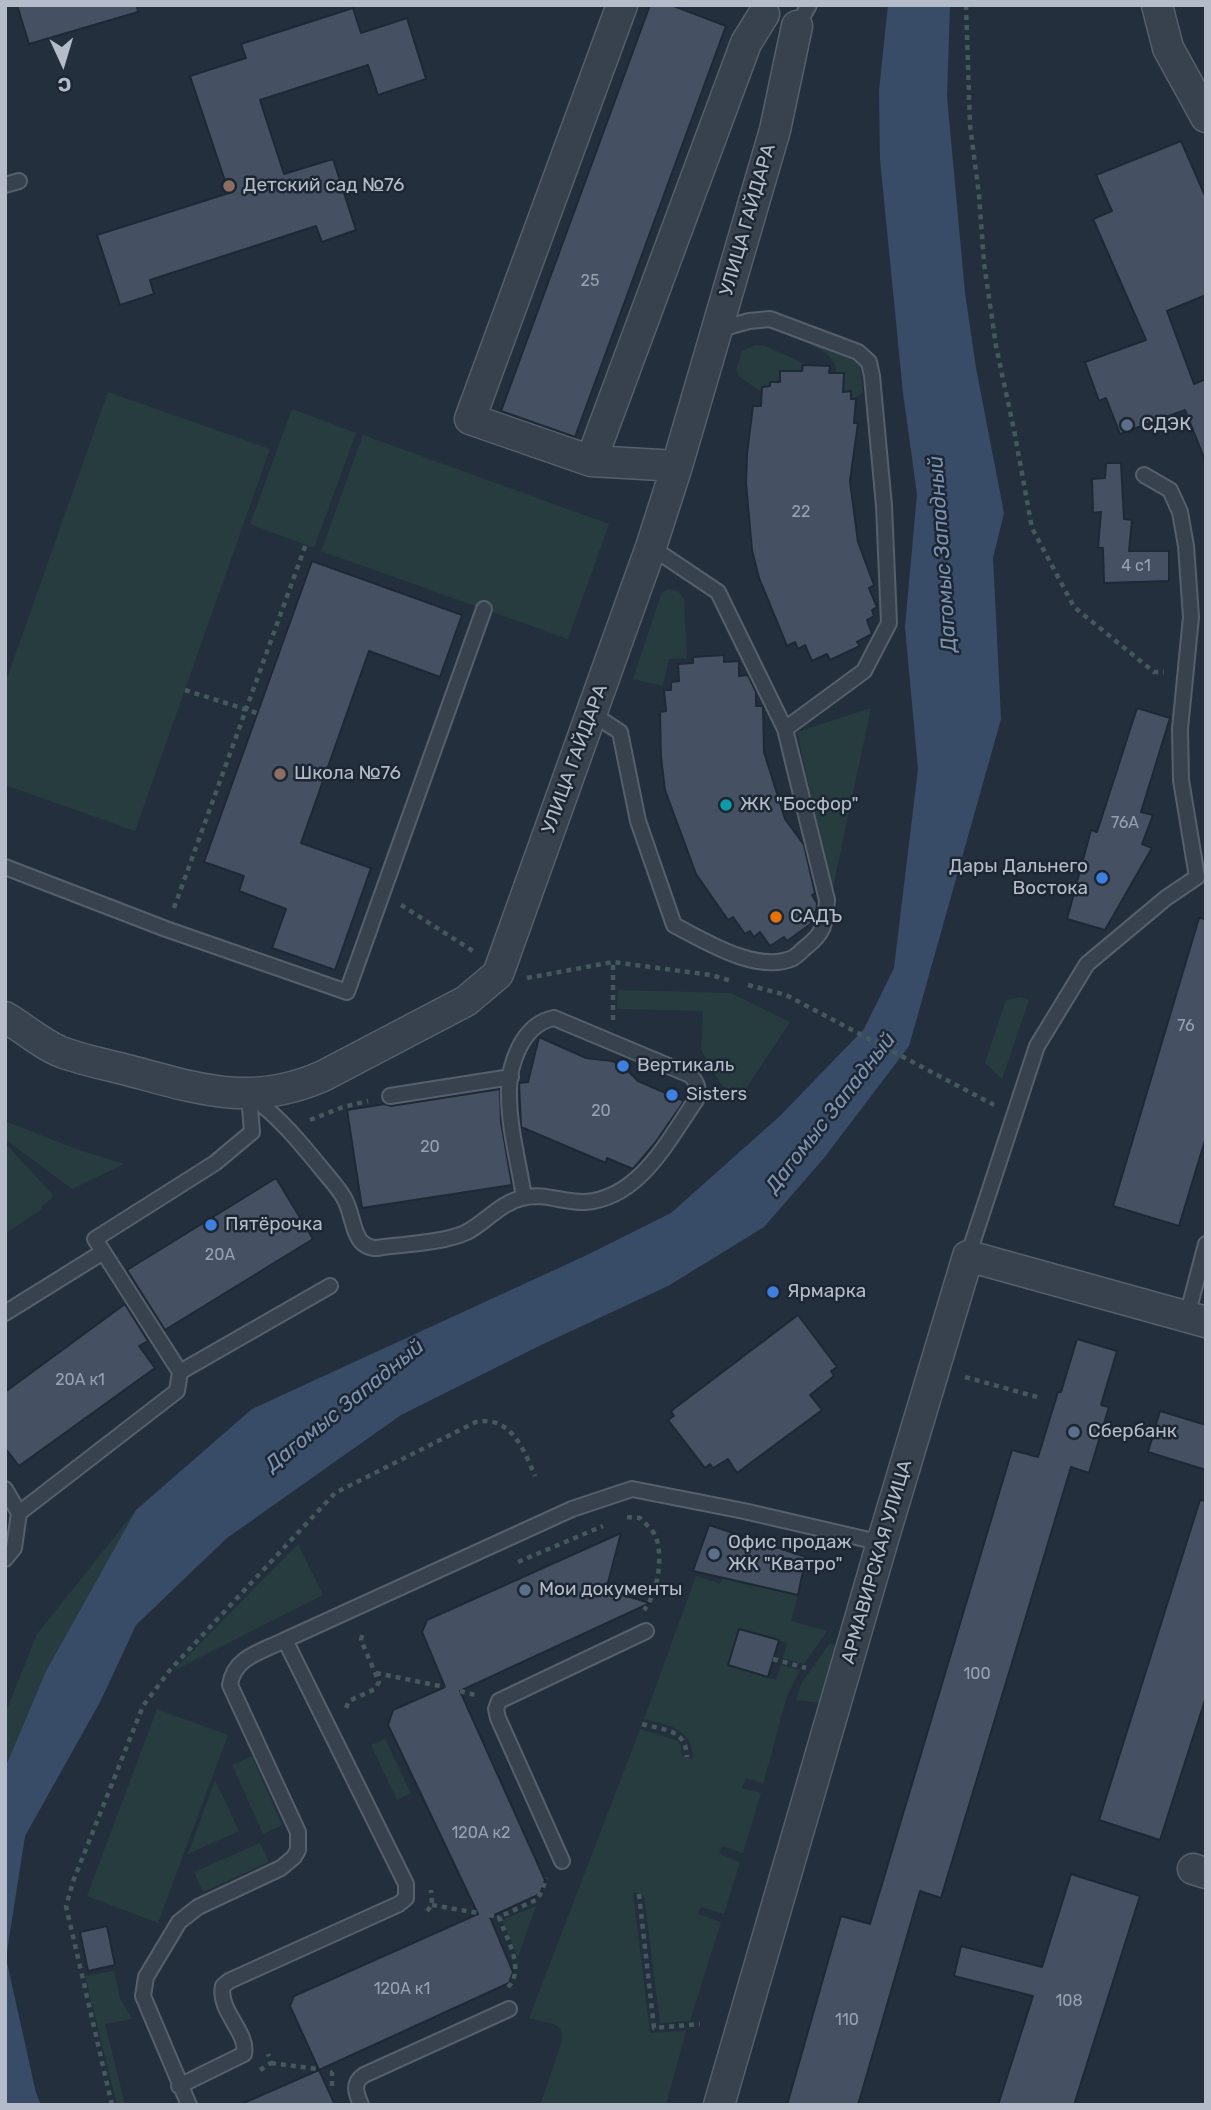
<!DOCTYPE html>
<html>
<head>
<meta charset="utf-8">
<style>
	body { margin:0 }
	#map { position:relative; width:1211px; height:2110px; overflow:hidden; background:#242f3e; font-family:Rubik,sans-serif }
	canvas { display:block }
	.frame { position:absolute; inset:0; border:7px solid #b4bcc9; pointer-events:none }
	.north { position:absolute; left:28px; top:28px; width:70px; height:70px; -webkit-text-stroke:5px #1d2633; paint-order:stroke; rotate:176deg; font-size:19px; font-weight:700; line-height:28px; text-align:center; color:#b4bcc9 }
	.north::after { content:''; display:block; margin:auto; width:24px; height:32px; background:#b4bcc9; clip-path:polygon(50% 0,100% 100%,50% 72%,0 100%) }
</style>
</head>
<body>
<div id="map">
<canvas width="1211" height="2110"></canvas>
<div class="frame"></div>
<div class="north">С</div>
</div>
<script>
const g = document.querySelector('canvas').getContext('2d');
g.lineJoin = 'round';
function paint(path, color) { g.fillStyle = color; g.fill(path, 'evenodd'); }
function trace(path, color, width, dash) { g.strokeStyle = color; g.lineWidth = width; g.lineCap = dash ? 'butt' : 'round'; g.setLineDash(dash || []); g.stroke(path); }
function label(font, color, halo, rows, align = 'center') {
  g.font = font + ' Rubik,sans-serif'; g.lineWidth = 5; g.setLineDash([]); g.textBaseline = 'middle'; g.strokeStyle = halo; g.fillStyle = color; for (const [text, x, y, turn = 0] of rows) {
    g.save(); g.translate(x, y); g.rotate((+turn || 0) * Math.PI / 180); g.textAlign = isNaN(turn) ? turn : align; if (halo) g.strokeText(text, 0, 0); g.fillText(text, 0, 0); g.restore();
  }
}
const green = new Path2D(`
	M789,334H797L860,364L863,392L855,398H836C837,372 841,359 815,347C806,342 798,339 789,337Z
	M756,345L765,346L812,367L783,407L740,377L736,370L742,351Z
	M108,392L270,449L135,831L5,785V684Z
	M292,409L356,433L314,548L250,524Z
	M363,435L609,524L568,639L321,551Z
	M669,589L678,591L684,599L687,658L669,659L663,686L633,679L662,592Z
	M871,708L832,892L797,732Z
	M618,990L731,993L790,1022L738,1100L720,1083L701,1049L703,1011L617,1009Z
	M1020,997L1029,1000L1002,1079L985,1063L1006,1000Z
	M5,1121L76,1149L124,1164L72,1189L5,1139Z
	M5,1143L54,1196L41,1207L42,1209L5,1234Z
	M136,1510L46,1671L5,1768V1714L37,1634Z
	M737,1534L772,1544L763,1587L798,1595L791,1621L827,1631L804,1664L783,1658L787,1643L739,1629L729,1665L776,1680L781,1665L800,1670L787,1696L763,1784L746,1778L742,1788L761,1793L743,1853L722,1846L719,1854L740,1862L724,1914L701,1907L698,1914L721,1922L690,2021L660,2023L644,1896L633,1892L650,2033L686,2031L666,2105H540L562,2041L561,2029L556,2025L529,2018L640,1729L678,1741L681,1746V1755L693,1759C693,1728 668,1725 644,1719L696,1576L720,1584Z
	M298,1544L323,1595L173,1671Z
	M829,1644H834L836,1649L821,1703L796,1700L801,1684Z
	M157,1709L228,1735L158,1923L87,1896Z
	M385,1739L411,1793L397,1800L371,1745Z
	M252,1756L282,1825L263,1834L232,1765Z
	M215,1780L239,1831L188,1854Z
	M260,1843L269,1862L203,1892L194,1872Z
	M536,1906L518,1957L502,1920Z
	M114,1971L120,1998L132,2019L105,2024L125,2105H117L85,1976Z`);
const water = new Path2D(`
	M888,5H950L947,97L965,293L976,368L1004,513L993,558L1001,719L909,1046L824,1158L764,1227L668,1286L541,1345L401,1415L227,1538L136,1625L100,1702L25,1836L6,1958L36,2093L41,2105H5V1768L46,1671L136,1510L252,1409L587,1255L671,1213L780,1116L864,1029L894,968L918,769L905,627L917,494L903,393L880,159L879,91Z`);
const building = new Path2D(`
	M17,5H137L138,12L29,44Z
	M650,5H671L726,26L575,437L501,411Z
	M353,8L361,33L407,18L426,79L378,95L368,65L260,100L284,174L333,159L356,230L322,242L316,226L150,280L154,294L120,305L97,235L229,193L190,76L246,58L241,44Z
	M1181,141L1206,198V295L1167,311L1194,384L1206,379L1205,460L1185,410L1120,434L1106,398L1099,401L1085,362L1146,340L1093,219L1112,211L1096,175Z
	M803,365L830,366L829,373H844L843,392L851,391V399H856L854,423H858L850,481L858,542L874,585L869,588L877,607L872,610L874,616L867,620L872,634L857,642L860,646L830,660L827,654L812,661L805,645L798,649L795,642L787,646L759,578L752,550L746,483L747,454L753,406H761L762,387L770,386V382H780V371H802Z
	M1106,463H1121L1124,519L1132,520L1129,551H1169V581L1104,583L1103,548H1098L1101,512L1093,513L1092,479L1105,478Z
	M312,561L462,615L440,677L369,651L301,843L371,868L335,970L272,948L286,909L239,891L244,876L204,862Z
	M724,655V662L739,661V676L748,675L756,692V706H763L764,752L785,819L804,845L815,893L812,895L817,903L816,911L808,918L812,923L787,941L784,937L770,946L760,932L754,937L750,931L745,934L733,917L728,920L696,874L665,790L661,757L660,712L666,711L664,690H671V682L679,681L678,664L693,663V657Z
	M1137,708L1170,718L1141,812L1153,815L1142,844L1152,848L1105,930L1067,919L1091,830L1097,832Z
	M1199,918L1206,919V1137L1179,1226L1113,1206Z
	M539,1037L586,1058L612,1061L623,1066L638,1081L684,1101L655,1143L633,1169L607,1158L606,1163L521,1127L519,1083L528,1082Z
	M500,1089L501,1122L512,1185L362,1208L347,1110L385,1104L391,1106Z
	M276,1178L313,1239L165,1330L127,1270Z
	M125,1304L148,1341L139,1346L155,1368L19,1466L5,1448V1392Z
	M798,1315L837,1367L831,1371L834,1376L810,1395L822,1410L737,1473L728,1459L713,1468L710,1464L705,1468L668,1420L674,1416L671,1411Z
	M1077,1339L1117,1351L1101,1405L1109,1407L1089,1473L1071,1467L941,1898L920,1891L858,2105H787L841,1916L870,1924L1012,1450L1038,1457L1058,1392H1061Z
	M1160,1411L1206,1425V1470L1148,1452Z
	M1200,1500L1206,1501V1697L1160,1840L1099,1820Z
	M709,1525L806,1557L798,1595L693,1571Z
	M621,1533L606,1590L650,1603L460,1691L545,1880L540,1894L490,1917L513,1972L509,1983L319,2070L290,2006L294,1996L478,1914L388,1725L393,1710L445,1687L422,1632L427,1620Z
	M739,1629L779,1640L768,1677L728,1665Z
	M1071,1874L1140,1896L1074,2105H998L1033,1996L954,1976L961,1946L1042,1967Z
	M107,1926L115,1965L88,1971L80,1932Z
	M319,2070L335,2105H239Z`);
const path = new Path2D(`
	M966,5L970,125L979,195L984,263L996,346L1014,430L1032,528L1074,607L1154,672H1164
	M185,690L257,713
	M401,905L473,951
	M174,908L306,544
	M527,978L613,962L711,975L732,981
	M748,985L786,995L994,1105
	M613,1020V962
	M310,1120L343,1107L368,1101
	M965,1377L1037,1397
	M627,1517L640,1518C644,1523 652,1529 655,1535C664,1555 658,1593 644,1610
	M518,1562L603,1526
	M773,1659L806,1668
	M376,1673L445,1687
	M460,1691L479,1696
	M346,1708L349,1701L375,1689L379,1682L361,1640L363,1631
	M642,1724C664,1730 686,1729 687,1757
	M639,1894L654,2028L700,2024
	M432,1905L478,1913
	M427,1911L432,1905L431,1890
	M489,1915L499,1917
	M508,1987C526,1969 506,1938 499,1917L538,1899L547,1878
	M271,2063L318,2069
	M260,2070L271,2063L268,2054
	M332,2086V2072L336,2069
	M112,2105L66,1906L74,1879L143,1706L170,1670L335,1493L476,1422C511,1415 524,1450 535,1476`);
const lane = new Path2D(`
	M797,26L809,5
	M5,185L19,181
	M717,330L749,321L770,319L858,352L869,362L872,376L884,506L889,623L864,671L785,729
	M591,713L620,732L638,821L674,925C705,941 757,974 793,958C797,956 802,950 806,947C825,932 825,924 827,900L785,729L718,592L651,547
	M5,867L166,929L347,992L484,609
	M390,1096L511,1077
	M252,1097C279,1117 299,1141 321,1168C329,1178 338,1187 344,1198C355,1216 351,1248 377,1248C404,1244 444,1243 467,1232C486,1222 500,1203 522,1198C543,1192 564,1203 585,1202C640,1198 668,1140 696,1100C700,1090 698,1083 690,1075L554,1018C522,1024 508,1065 509,1095C509,1129 519,1164 524,1197
	M968,1256L1037,1046L1087,964L1166,898L1197,877L1181,780L1180,729L1191,617L1186,546L1180,512L1170,490L1144,475
	M5,1313L103,1252
	M1187,1316L1206,1244
	M180,1372L95,1239L215,1163L252,1132L249,1095
	M5,1489L19,1513L14,1548L5,1559
	M19,1513L177,1391L180,1372L330,1286
	M562,1861L498,1718L496,1709L499,1701L646,1631
	M179,2086L244,2054C249,2033 217,2010 223,1986L229,1981L399,1904L406,1898V1884L285,1640L572,1509L632,1489L744,1511L882,1543
	M189,2105L143,1996L146,1977L179,1922L198,1907L281,1868L294,1857L298,1850V1832L230,1685C234,1657 261,1652 285,1640
	M361,2105C356,2093 352,2083 364,2075L509,2009`);
const street = new Path2D(`
	M1157,5L1168,48L1206,117
	M591,461L470,419L622,5
	M677,466L591,461L746,43L764,14
	M5,1017C24,1028 44,1046 64,1053C86,1061 109,1065 131,1071C202,1090 253,1107 323,1076L466,1001L498,974L651,547L677,466L775,130L797,26
	M1193,1869L1206,1873
	M719,2105L882,1543L968,1256L1206,1322`);
const markers = [
	[229,186,7,"#8d6e63"],
	[1127,425,7,"#5c6f8a"],
	[280,774,7,"#8d6e63"],
	[726,805,7,"#0f9aa8"],
	[1102,878,7,"#3f7fe0"],
	[776,917,7,"#e8710a"],
	[623,1066,7,"#3f7fe0"],
	[672,1095,7,"#3f7fe0"],
	[211,1225,7,"#3f7fe0"],
	[773,1292,7,"#3f7fe0"],
	[1074,1432,7,"#5c6f8a"],
	[714,1554,7,"#5c6f8a"],
	[525,1590,7,"#5c6f8a"]
];
const numberNames = [
	["25",590,281],
	["22",801,512],
	["4 с1",1136,566],
	["76А",1125,823],
	["76",1186,1026],
	["20",601,1111],
	["20",430,1147],
	["20А",220,1255],
	["20А к1",80,1380],
	["100",977,1674],
	["120А к2",481,1833],
	["120А к1",402,1989],
	["108",1069,2001],
	["110",847,2020]
];
const poiNames = [
	["Детский сад №76",243,186],
	["СДЭК",1141,425],
	["Школа №76",294,774],
	["ЖК \"Босфор\"",740,805],
	["Дары Дальнего",1088,867,"right"],
	["Востока",1088,889,"right"],
	["САДЪ",790,917],
	["Вертикаль",637,1066],
	["Sisters",686,1095],
	["Пятёрочка",225,1225],
	["Ярмарка",787,1292],
	["Сбербанк",1088,1432],
	["Офис продаж",728,1543],
	["ЖК \"Кватро\"",728,1565],
	["Мои документы",539,1590]
];
const streetNames = [
	["УЛИЦА ГАЙДАРА",748,220,-74],
	["УЛИЦА ГАЙДАРА",575,759,-70],
	["АРМАВИРСКАЯ УЛИЦА",877,1562,-74]
];
const waterNames = [
	["Дагомыс Западный",943,554,-94],
	["Дагомыс Западный",831,1113,-52],
	["Дагомыс Западный",345,1406,-39]
];
paint(green, '#263c3f');
paint(water, '#394c67');
paint(building, '#455162');
trace(building, '#1f2835', 2);
trace(lane, '#565f6c', 18);
trace(street, '#565f6c', 33);
trace(path, '#44595c', 4.5, [5, 5]);
trace(lane, '#38414e', 14);
trace(street, '#38414e', 30);
for (const [x, y, r, color] of markers) { const dot = new Path2D(); dot.arc(x, y, r, 0, 2 * Math.PI); g.fillStyle = color; g.fill(dot); trace(dot, '#1d2633', 2.5); }
label('16px', '#98a1af', null, numberNames);
label('19px', '#b4bcc9', '#1d2633', poiNames, 'left');
label('19px', '#b4bcc9', '#1d2633', streetNames);
label('italic 21px', '#7c92b1', '#1d2633', waterNames);
</script>
</body>
</html>
